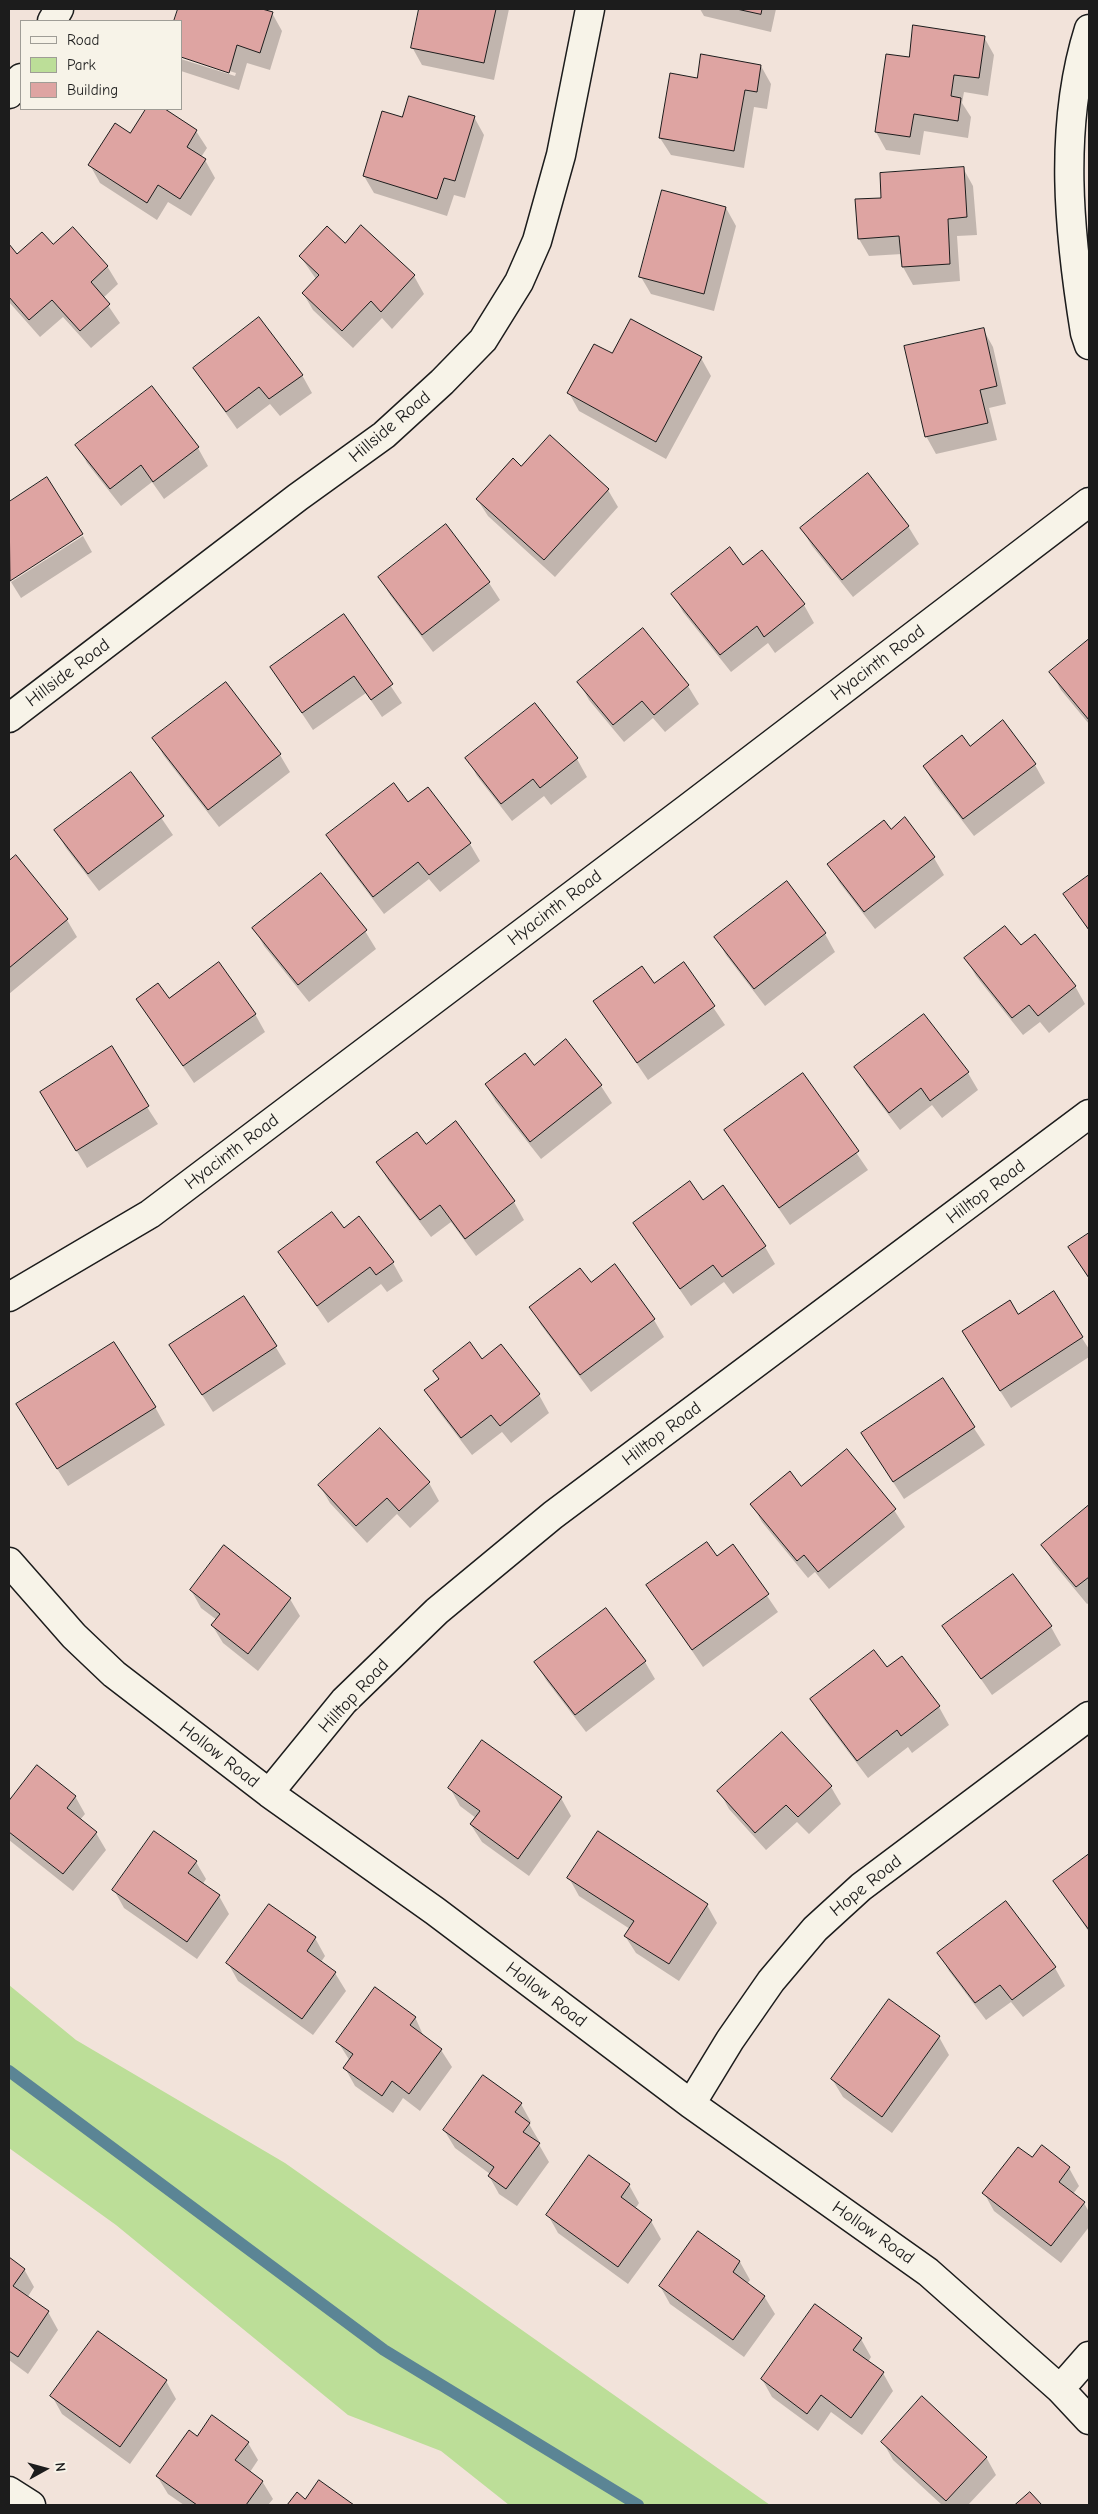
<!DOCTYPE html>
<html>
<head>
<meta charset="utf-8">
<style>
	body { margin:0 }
	#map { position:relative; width:1098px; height:2514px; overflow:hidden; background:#f2e3da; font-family:"Comic Neue",sans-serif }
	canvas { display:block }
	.frame { position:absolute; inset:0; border:10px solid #1c1c1c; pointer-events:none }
	.legend { position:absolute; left:20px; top:20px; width:162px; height:90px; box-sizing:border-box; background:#f7f3e8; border:1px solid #9f9d96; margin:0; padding:6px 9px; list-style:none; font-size:15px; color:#1c1c1c }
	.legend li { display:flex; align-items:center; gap:10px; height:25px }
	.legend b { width:25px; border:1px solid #9f9d96 }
	.north { position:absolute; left:20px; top:2444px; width:50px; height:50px; -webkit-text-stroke:4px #f7f3e8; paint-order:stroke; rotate:83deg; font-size:14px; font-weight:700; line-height:20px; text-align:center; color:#1c1c1c }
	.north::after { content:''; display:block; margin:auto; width:18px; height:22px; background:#1c1c1c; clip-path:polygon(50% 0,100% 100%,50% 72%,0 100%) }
</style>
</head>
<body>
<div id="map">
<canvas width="1098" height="2514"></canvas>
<div class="frame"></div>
<ul class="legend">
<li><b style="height:6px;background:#f7f3e8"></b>Road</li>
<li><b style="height:14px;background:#bcde98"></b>Park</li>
<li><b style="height:14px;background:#dea4a2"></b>Building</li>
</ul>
<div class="north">N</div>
</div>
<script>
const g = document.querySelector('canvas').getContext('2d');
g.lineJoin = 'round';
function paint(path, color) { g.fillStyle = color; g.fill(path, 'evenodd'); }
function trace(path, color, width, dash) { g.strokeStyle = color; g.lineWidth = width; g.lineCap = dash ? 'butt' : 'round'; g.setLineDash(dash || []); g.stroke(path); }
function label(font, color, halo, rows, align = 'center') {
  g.font = font + ' "Comic Neue",sans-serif'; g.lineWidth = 5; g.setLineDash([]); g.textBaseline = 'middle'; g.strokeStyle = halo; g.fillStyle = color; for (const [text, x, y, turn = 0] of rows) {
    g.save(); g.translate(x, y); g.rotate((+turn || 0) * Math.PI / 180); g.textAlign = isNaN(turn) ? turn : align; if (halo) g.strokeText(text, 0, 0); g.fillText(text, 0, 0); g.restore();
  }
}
const green = new Path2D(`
	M9,1985L76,2040L285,2163L770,2505H509L441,2451L348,2415L116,2225L9,2148Z`);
const shadow = new Path2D(`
	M180,9H265L264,11L272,13L282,31L270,70L247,63L239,90L181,71V59L235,76L236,73L181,56V21H176Z
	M420,9H509L494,80L422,65L412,47Z
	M700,9H776L771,32L704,16Z
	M984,37L994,55L988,96L964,92L962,103L971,117L968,138L924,131L920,155L886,150L876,132L910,59Z
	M761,66L771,84L767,109L754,107L744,168L671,155L660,138L698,79Z
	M148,109H163L196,131L207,148L201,157L205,160L215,178L191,216L168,202L157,220L100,183L90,165L131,135Z
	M474,117L484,135L465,198L454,195L447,216L374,193L364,176Z
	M963,168L973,186L977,235L957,236L960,281L913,285L903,267L902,254L869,256L859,239L883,199Z
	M726,208L736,226L714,311L651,294L641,277Z
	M362,227L414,276L424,294L392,329L382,318L353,348L313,310L303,293L316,279L300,256L345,245Z
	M9,246L17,256L53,246L107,266L118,284L103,298L120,323L91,348L63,317L40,337L9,302Z
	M983,329L993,347L1006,404L989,408L997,440L936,454L926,436Z
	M612,355L701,358L711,376L666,459L579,411L569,393Z
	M194,368L302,375L312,393L280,416L270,404L237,429Z
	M77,445L198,448L208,466L164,499L152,482L121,506L87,463Z
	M522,468L608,490L618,507L555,577L488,516L477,499Z
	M47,479L82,534L9,580V503Z
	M446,526L489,583L500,600L433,652L390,595L379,577Z
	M908,526L919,544L853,597L812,546L801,528Z
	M83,536L92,552L21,598L11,582Z
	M762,552L804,605L814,623L775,653L768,643L731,672L683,612L673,594L743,566Z
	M344,616L402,703L382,717L366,693L313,730L271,667Z
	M643,630L688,686L699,704L665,732L653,718L624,742L589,700L579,682Z
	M1089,640V724L1061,690L1051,673Z
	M226,684L280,755L290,772L219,827L164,756L154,739Z
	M535,705L577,759L587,777L551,805L544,796L512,821L477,776L467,758Z
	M970,747L1035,765L1045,783L974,836L934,784L924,766Z
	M131,774L173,835L99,891L66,848L56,831Z
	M408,803L470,844L480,861L440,892L429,879L384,914L338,853L327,835Z
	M905,819L934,858L944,875L875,929L839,882L829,864L890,831Z
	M16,856L67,920L77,937L9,994V862Z
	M1089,877V931L1065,894Z
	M786,883L825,934L835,952L765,1006L726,955L716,937Z
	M254,928L365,931L376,949L309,1002L264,946Z
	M1021,947L1075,986L1085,1004L1049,1033L1040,1022L1023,1035L976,976L966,959Z
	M684,964L725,1025L648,1080L595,1002L654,985Z
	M138,1000H168L255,1014L265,1032L194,1083Z
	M566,1041L601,1086L612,1103L541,1159L496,1102L486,1085L534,1066Z
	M856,1067L968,1073L978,1090L942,1118L932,1105L900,1130L866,1085Z
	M803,1075L868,1170L790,1225L725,1131Z
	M147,1107L158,1124L87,1168L52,1110Z
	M456,1123L514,1202L524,1220L476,1256L451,1222L431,1237L388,1180L378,1163L426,1146Z
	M703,1202L765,1247L775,1264L733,1294L724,1282L691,1306L634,1223Z
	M359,1218L393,1263L403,1281L387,1292L381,1284L328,1323L279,1252L343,1229Z
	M1089,1235V1279L1070,1248Z
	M590,1284L654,1320L664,1337L591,1392L541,1325L531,1307Z
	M1053,1293L1089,1349V1357L1011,1408L973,1349Z
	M170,1345L275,1346L286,1364L213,1412Z
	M501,1346L539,1395L549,1413L511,1443L502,1432L472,1455L436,1408L426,1390L482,1360Z
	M942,1380L985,1445L904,1499L862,1434Z
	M17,1405L155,1407L165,1425L68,1486Z
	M380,1430L429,1483L439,1501L410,1528L397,1514L367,1543L330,1503L320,1486Z
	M801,1488L894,1510L905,1527L829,1589L815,1572L808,1578L762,1522L752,1504Z
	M1089,1507V1603L1087,1604L1053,1563L1043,1545Z
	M733,1546L778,1612L703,1667L648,1586L717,1558Z
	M191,1590L290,1599L300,1616L258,1671L223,1643L212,1625L217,1620L201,1608Z
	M944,1626L1051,1627L1061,1645L992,1695Z
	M901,1658L939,1707L949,1725L912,1753L908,1747L868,1778L822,1717L811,1699L886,1669Z
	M536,1662H645L655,1679L586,1732L546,1680Z
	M37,1766L75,1796L85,1814L80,1820L96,1833L106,1850L73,1891L9,1840V1803Z
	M831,1787L841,1804L809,1834L797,1822L766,1850L729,1809L719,1791Z
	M450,1788L561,1798L571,1816L529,1876L482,1842L471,1825L476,1818L460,1806Z
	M1089,1855V1932L1055,1882Z
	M196,1862L206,1879L202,1885L219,1896L229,1914L197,1959L124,1908L114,1890Z
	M569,1878L707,1905L717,1923L679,1981L636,1953L625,1936L630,1929L579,1896Z
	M1006,1903L1055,1968L1065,1986L1023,2017L1011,2002L986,2020L949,1971L939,1953Z
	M315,1938L325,1956L321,1962L335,1973L346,1991L313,2035L238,1981L228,1963Z
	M415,2017L424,2037L441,2050L452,2067L420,2111L403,2098L393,2113L355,2086L345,2068L350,2061L338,2042Z
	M939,2037L949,2055L892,2133L843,2097L832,2079Z
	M521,2104L531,2122L529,2124L539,2141L538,2143L549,2162L517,2206L499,2194L489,2176L490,2174L455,2148L444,2130Z
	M1032,2159L1069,2168L1079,2186L1073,2194L1084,2203L1089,2212V2227L1061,2263L994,2211L984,2193Z
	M629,2185L639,2203L635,2209L651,2221L661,2239L628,2284L558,2233L548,2215Z
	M698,2233L740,2262L750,2280L747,2284L764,2296L775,2314L744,2357L670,2304L660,2286Z
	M9,2259L24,2269L34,2287L27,2298L48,2312L58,2330L28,2374L9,2360Z
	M861,2339L871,2357L868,2362L883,2373L893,2391L862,2435L831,2412L818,2431L772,2397L762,2379Z
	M166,2381L176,2399L130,2464L62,2414L52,2396Z
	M197,2438L248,2443L258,2460L250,2472L262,2481L273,2499L268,2505H184L168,2494L157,2476Z
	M883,2442L986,2457L996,2475L968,2505H942L893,2460Z
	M320,2482L352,2505H289L297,2494L306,2501Z`);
const stream = new Path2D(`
	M9,2071L384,2350L638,2505`);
const building = new Path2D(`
	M178,9H262L273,12L260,53L237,45L229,73L181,57V21H174Z
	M419,9H496L484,63L411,48Z
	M737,9H762L761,14Z
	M913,25L985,36L979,78L954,75L951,96L961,98L958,121L914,114L910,137L875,132L886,54L909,57Z
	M701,54L761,65L757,92L745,90L734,151L659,138L670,73L697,78Z
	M409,96L475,116L455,181L444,178L437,199L363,176L382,111L402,117Z
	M146,109H165L197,130L187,147L206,159L180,199L158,185L147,203L88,165L115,123L130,133Z
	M964,167L967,217L948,219L950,264L902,267L899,236L858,239L855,199L881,198L880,173Z
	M662,190L726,207L704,294L639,277Z
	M361,225L415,275L381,312L371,301L342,331L302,293L319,275L299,256L327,226L345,243Z
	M73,227L108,266L91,282L110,304L80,331L52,300L29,320L9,297V244L17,254L42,232L53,244Z
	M259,317L303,375L269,399L259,387L226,412L193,368Z
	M631,319L702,357L656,442L567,393L594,344L612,353Z
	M984,328L997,386L980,390L988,423L925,437L904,346Z
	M152,386L199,447L153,482L141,465L110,489L75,445Z
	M550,435L609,489L544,560L476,499L513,458L521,466Z
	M868,473L909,526L842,580L800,528Z
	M47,477L83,534L10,581L9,502Z
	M446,524L490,582L422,635L378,577Z
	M730,547L743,565L762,550L805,604L764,637L757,626L720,655L671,594Z
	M344,614L393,684L371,700L354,676L302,713L270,667Z
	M643,628L689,685L654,715L642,701L613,725L577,682Z
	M1089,639V720L1049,672Z
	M226,682L281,754L208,810L152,738Z
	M535,703L578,758L540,788L533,779L501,804L465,758Z
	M1003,720L1036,764L963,819L923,766L962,735L970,746Z
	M131,772L164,816L88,874L54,830Z
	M394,783L408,802L428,787L471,843L429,875L418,862L373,897L326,835Z
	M905,817L935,857L864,912L827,864L884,820L891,829Z
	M16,855L68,919L9,968V861Z
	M321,873L367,930L298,985L252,928Z
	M1089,875V930L1063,894Z
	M787,881L826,933L754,989L714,937Z
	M1005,926L1021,945L1035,934L1076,986L1038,1016L1029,1005L1012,1018L964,958Z
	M219,962L256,1014L183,1066L136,999L158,983L169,998Z
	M684,962L715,1006L637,1063L593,1001L642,966L654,983Z
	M924,1014L969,1072L930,1101L921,1088L889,1113L854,1067Z
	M566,1039L602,1085L530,1142L485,1084L525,1053L534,1065Z
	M112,1046L149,1106L76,1151L40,1092Z
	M803,1073L859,1151L779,1208L724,1130Z
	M456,1121L515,1201L465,1239L440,1205L420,1220L376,1162L417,1132L426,1144Z
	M690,1181L703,1200L723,1185L766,1246L722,1277L713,1265L680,1289L633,1223Z
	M332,1212L344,1228L359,1216L394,1262L376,1275L370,1267L317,1306L278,1252Z
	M1089,1233V1278L1068,1247Z
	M615,1264L655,1319L580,1375L529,1307L580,1268L591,1282Z
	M1054,1291L1083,1337L1000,1391L962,1331L1010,1300L1018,1314Z
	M244,1296L277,1346L202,1395L169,1345Z
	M114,1342L156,1407L57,1469L16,1404Z
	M470,1342L482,1359L501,1344L540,1394L500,1426L491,1415L461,1438L424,1390L439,1379L433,1371Z
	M943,1378L975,1427L893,1482L861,1433Z
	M380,1428L430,1482L399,1511L387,1498L356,1526L318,1485Z
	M847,1449L896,1509L818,1572L804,1555L797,1561L750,1504L790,1471L801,1486Z
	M1089,1505V1577L1076,1587L1041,1545Z
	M707,1542L717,1556L733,1544L769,1594L692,1650L646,1585Z
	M224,1545L291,1598L248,1654L211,1625L220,1614L190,1590Z
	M1013,1574L1052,1626L981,1679L942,1626Z
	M606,1608L646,1661L575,1715L534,1662Z
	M874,1650L887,1667L902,1656L940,1706L901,1736L897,1730L857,1761L810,1699Z
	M782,1732L832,1786L798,1817L786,1805L755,1833L717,1791Z
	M482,1740L562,1797L518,1859L470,1824L480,1811L448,1788Z
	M37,1765L76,1796L67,1808L97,1832L63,1874L9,1832V1801Z
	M154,1831L197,1861L188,1873L220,1895L187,1942L112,1890Z
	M598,1831L708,1904L669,1964L624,1936L634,1921L567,1878Z
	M1089,1854V1930L1053,1881Z
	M1006,1901L1056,1967L1012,2000L1000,1985L975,2003L937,1953Z
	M269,1904L316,1937L307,1951L336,1972L302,2019L226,1963Z
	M375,1987L416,2017L410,2025L442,2049L409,2094L392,2081L382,2096L343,2068L353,2054L336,2042Z
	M889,1999L940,2036L882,2117L831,2079Z
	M483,2075L522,2103L515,2112L530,2123L523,2132L540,2143L506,2189L488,2176L494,2167L443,2130Z
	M1042,2145L1070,2167L1059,2182L1085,2202L1051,2246L982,2193L1018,2147L1032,2157Z
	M589,2155L630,2184L621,2197L652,2220L618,2267L546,2215Z
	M698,2231L740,2261L733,2272L765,2296L733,2340L659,2286Z
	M9,2257L25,2269L13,2286L49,2311L18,2357L9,2351Z
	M815,2304L862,2338L853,2350L884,2372L851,2418L821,2395L807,2414L761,2379Z
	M98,2331L167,2380L120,2447L50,2396Z
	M922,2396L987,2457L946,2501L881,2442Z
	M212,2415L249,2442L235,2460L263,2481L246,2505H197L156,2476L189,2430L197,2436Z
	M319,2480L354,2505H287L297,2492L305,2499Z
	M1030,2492L1042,2505H1015Z`);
const street = new Path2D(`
	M52,21L59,9
	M1089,29C1058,127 1069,234 1085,333L1089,345
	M9,94L21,78
	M9,718L298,497L384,435L442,382L483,340L519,282L537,241L561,155L590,9
	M9,1297L150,1214L688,808L1089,502
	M9,1562L74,1636L114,1674L269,1793L435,1911L691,2104L928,2272L1060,2389L1089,2420
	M269,1793L344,1701L437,1611L553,1515L1089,1114
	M691,2104L730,2040L771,1981L815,1929L861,1887L1089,1716
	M1060,2389L1089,2356
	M9,2491L31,2505`);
const streetNames = [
	["Hillside Road",390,427,-40],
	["Hyacinth Road",878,663,-37],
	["Hillside Road",68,673,-37],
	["Hyacinth Road",555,908,-37],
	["Hyacinth Road",232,1152,-37],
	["Hilltop Road",986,1192,-37],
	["Hilltop Road",662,1434,-37],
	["Hilltop Road",354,1696,-47],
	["Hollow Road",219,1755,38],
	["Hope Road",866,1886,-39],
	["Hollow Road",546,1995,37],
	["Hollow Road",873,2233,35]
];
paint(green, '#bcde98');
paint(shadow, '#0003');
trace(stream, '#5b8595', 12);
paint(building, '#dea4a2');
trace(building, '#1c1c1c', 1);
trace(street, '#1c1c1c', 31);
trace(street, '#f7f3e8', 28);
label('18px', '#1c1c1c', '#f7f3e8', streetNames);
</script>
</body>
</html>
